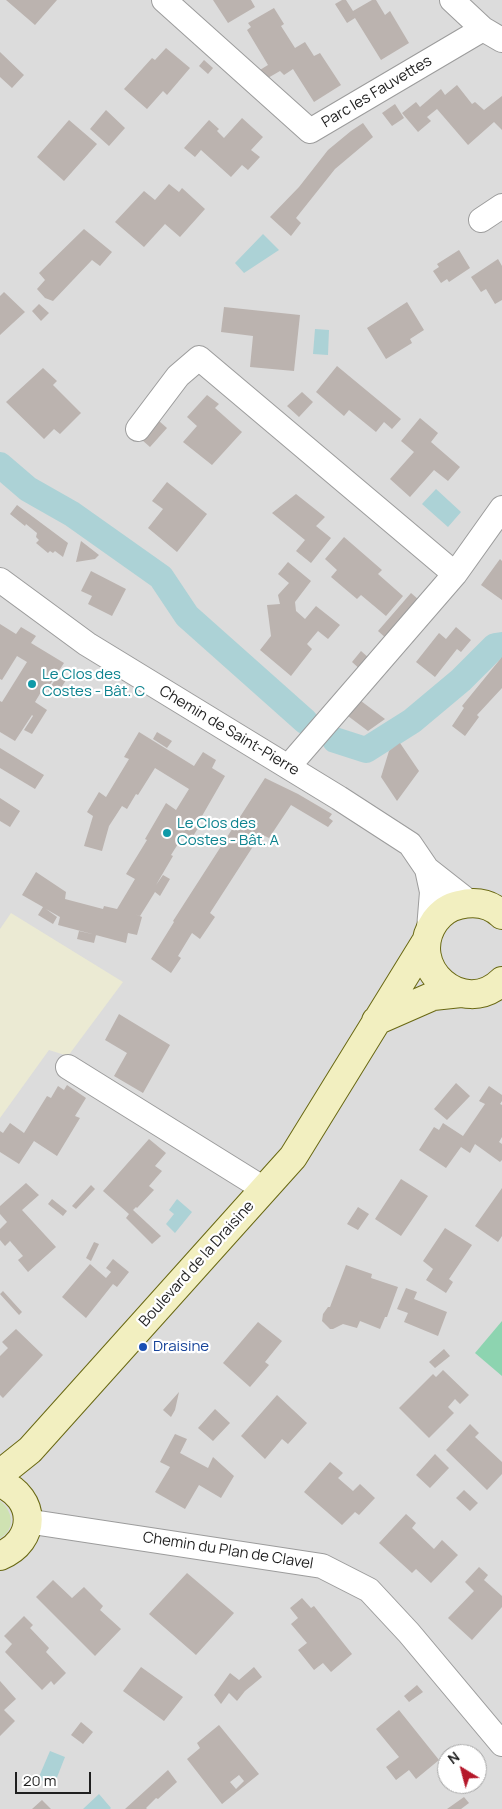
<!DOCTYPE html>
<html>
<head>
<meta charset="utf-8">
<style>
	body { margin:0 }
	#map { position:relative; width:502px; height:1809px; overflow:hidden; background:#eeeae6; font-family:Manrope,sans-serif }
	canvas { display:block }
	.north { position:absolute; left:437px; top:1744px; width:50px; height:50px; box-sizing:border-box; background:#fff; border:1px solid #a5a5a5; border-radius:50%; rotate:323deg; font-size:14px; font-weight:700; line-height:20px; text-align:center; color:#1f1f1f }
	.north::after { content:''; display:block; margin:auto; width:18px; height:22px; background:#b5182a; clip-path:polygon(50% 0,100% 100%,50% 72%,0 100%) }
	.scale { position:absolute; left:15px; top:1772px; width:76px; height:22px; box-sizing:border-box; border:2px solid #1f1f1f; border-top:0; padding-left:6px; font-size:15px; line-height:18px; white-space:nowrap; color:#1f1f1f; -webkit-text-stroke:4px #fff; paint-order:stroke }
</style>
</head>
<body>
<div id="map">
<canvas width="502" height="1809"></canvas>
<div class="north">N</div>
<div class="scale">20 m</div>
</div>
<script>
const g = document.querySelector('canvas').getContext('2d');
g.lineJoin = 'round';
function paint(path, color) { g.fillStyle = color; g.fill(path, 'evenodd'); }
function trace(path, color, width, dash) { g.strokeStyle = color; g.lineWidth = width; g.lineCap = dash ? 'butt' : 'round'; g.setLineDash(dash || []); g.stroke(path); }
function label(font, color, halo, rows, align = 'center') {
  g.font = font + ' Manrope,sans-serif'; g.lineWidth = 4.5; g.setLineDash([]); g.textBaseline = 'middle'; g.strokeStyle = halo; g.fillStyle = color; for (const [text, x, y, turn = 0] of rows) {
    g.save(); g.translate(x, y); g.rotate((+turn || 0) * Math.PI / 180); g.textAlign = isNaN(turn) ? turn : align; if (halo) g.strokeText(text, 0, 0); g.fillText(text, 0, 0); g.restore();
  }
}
const residential = new Path2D(`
	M0,0H502V1809H0ZM447,1754H477V1784H447Z`);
const farmland = new Path2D(`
	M11,913L123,982L68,1056L49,1050L0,1118V929Z`);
const grass = new Path2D(`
	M0,1501C13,1511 16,1529 0,1538Z`);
const pitch = new Path2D(`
	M502,1321V1376L475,1353Z`);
const water = new Path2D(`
	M263,234L279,250L244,273L235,263Z
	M315,329L329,330L328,355L313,354Z
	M436,489L461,512L448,527L422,504Z
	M177,1199L192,1212L175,1233L166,1224L174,1214L169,1210Z
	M50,1751L65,1757L54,1785L38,1779Z
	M99,1794L111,1808L110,1809H83Z`);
const canal = new Path2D(`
	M0,465L28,489L72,514L161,577L187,616L305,721
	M335,740L366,750L412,721L461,680L495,646L502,645`);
const building = new Path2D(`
	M6,0H57L35,25Z
	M213,0H251L255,7L228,23Z
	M342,0H346L353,11L372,0H376L385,15L390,11L409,43L381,60L355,18L347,23L335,4Z
	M274,8L284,24L281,26L295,48L305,42L314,56L320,53L341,85L314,102L293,69L284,75L280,71L261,82L255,73L268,65L247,30L251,27L248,23Z
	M166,48L190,68L167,95L163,91L147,109L124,89L152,58L155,60Z
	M0,52L24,75L12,88L0,77Z
	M204,60L213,68L208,74L199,66Z
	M457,85L472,104L475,102L484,110L502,96V130L494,122L468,145L437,109L427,117L431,121L418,132L402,113L416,102L420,107L441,89L445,95Z
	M395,104L404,118L392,126L382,113Z
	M106,110L125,128L109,146L90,129Z
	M242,118L263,137L251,150L260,157L248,170L242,165L231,177L201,150L195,157L184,148L209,120L219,129L217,131L224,138Z
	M69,120L97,144L64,181L37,157Z
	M363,123L373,137L335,169L296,218L301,223L291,236L270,217L299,187L328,150L351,131Z
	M169,184L179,192L182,188L205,209L180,237L165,224L144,247L115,222L144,191L155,200Z
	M84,229L112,252L100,266L92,260L53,301L45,298L37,289L45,280L39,273Z
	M459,250L470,268L449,282L447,279L441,283L433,271L439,267L437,264Z
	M498,259L502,266V300L495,304L486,289L481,292L471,277Z
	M4,292L25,312L0,335V296Z
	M407,302L424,330L410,339L412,343L386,359L367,328Z
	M39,304L49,313L41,321L32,311Z
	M224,307L300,315L294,371L250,367L253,336L221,332Z
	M337,366L401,419L392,429L384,422L376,432L349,410L344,416L316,392Z
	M43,368L57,381L53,385L81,413L60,434L54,429L44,439L6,402Z
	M302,392L313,402L299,417L287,406Z
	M207,395L219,404L215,408L242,432L212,465L183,442L197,426L187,417Z
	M420,418L438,433L431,442L460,467L448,481L434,470L410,497L390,479L414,452L401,441Z
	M159,421L167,428L150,447L142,440Z
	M167,482L207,514L177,552L148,528L163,509L152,501Z
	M296,494L325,517L316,526L331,538L311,563L296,551L305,540L272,513Z
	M17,505L68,543L63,557L55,551L53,553L50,551L48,553L36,543L39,540L36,537L37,533L26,524L25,526L10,514Z
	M344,537L382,570L378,574L403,596L386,616L361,595L357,599L331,577L337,570L325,559Z
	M81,541L99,555L95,559L76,562Z
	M500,559L502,561V600L481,585Z
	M288,562L311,581L295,602L296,611L305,619L316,606L340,625L328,639L318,631L307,644L312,649L291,676L260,650L271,636L267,605L280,604L278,595L289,583L278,574Z
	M91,571L126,589L112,616L88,604L92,596L81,591Z
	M411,593L419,600L387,639L378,631Z
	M0,624L16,634L21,627L36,636L31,643L64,663L47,689L44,687L35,702L47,710L32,734L24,730L33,716L32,715L15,741L0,732V701L2,702L27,662L17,656L2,680L0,679Z
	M456,627L471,640L461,652L457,649L435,677L416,662L439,633L446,639Z
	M361,651L370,659L361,670L352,662Z
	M502,657V688L477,715L479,717L465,736L452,726L464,708L462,706Z
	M58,675L66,680L56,696L48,691Z
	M361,701L385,719L368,731L348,716Z
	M139,732L194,766L203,752L216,760L212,768L225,776L198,823L194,821L200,825L190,841L183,836L171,855L173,856L156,885L163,875L170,879L160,896L155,892L140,916L135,914L142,917L137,935L128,933L126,943L58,925L60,917L46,909L57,917L53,924L38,915L43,907L22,895L36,872L66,892L65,899L103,909L104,906L117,909L135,879L126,874L147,840L145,839L166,803L176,810L189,789L155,768L138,795L136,794L127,809L122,806L109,826L102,851L84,846L93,816L87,812L99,792L106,797L129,759L124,757Z
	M157,732L172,741L167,748L153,739Z
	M400,743L419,771L397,801L381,777L389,751Z
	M0,748L44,775L35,789L0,768Z
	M265,778L298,794L332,814L329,818L333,821L328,827L291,805L269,838L261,834L210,913L215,917L200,939L192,933L178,956L181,958L171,973L151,959L174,922L173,921Z
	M0,798L20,811L10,827L0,821Z
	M79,931L96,935L94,943L77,939Z
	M119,1014L170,1045L143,1093L114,1076L127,1053L105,1040Z
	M456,1083L470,1096L447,1120L434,1109Z
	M67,1085L86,1098L75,1116L80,1118L57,1156L34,1141L19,1164L0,1152V1131L3,1133L10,1123L24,1133L47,1096L51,1098L58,1086L64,1090Z
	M489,1086L502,1095V1101L500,1104L502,1105V1137L499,1142L502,1144V1160L500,1162L475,1144L470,1153L461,1147L446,1168L419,1150L434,1127L439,1130L443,1123L463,1136L485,1104L479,1101Z
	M149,1139L166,1153L155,1166L162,1171L149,1186L154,1190L137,1208L136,1207L133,1210L161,1236L152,1244L126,1218L129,1214L103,1191Z
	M401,1179L428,1196L401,1236L375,1219Z
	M26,1183L39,1195L22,1210L56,1247L28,1272L18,1260L23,1256L10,1241L5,1246L0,1240V1229L7,1222L0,1214V1206Z
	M91,1185L95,1189L76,1209L72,1206Z
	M502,1188V1236L498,1242L475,1226Z
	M52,1199L67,1211L63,1216L48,1204Z
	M358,1207L369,1214L358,1230L347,1224Z
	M445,1228L472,1245L449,1279L453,1282L446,1293L426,1280L433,1269L423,1261Z
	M94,1242L99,1244L91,1261L86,1258Z
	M113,1259L129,1272L117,1287L113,1284L86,1318L62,1297L90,1264L106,1278L111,1272L106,1268Z
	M346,1265L372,1274L371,1278L398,1287L387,1317H385L380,1329L360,1321L357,1328L343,1324L333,1329H330L322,1321L323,1314L328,1307H330Z
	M406,1288L417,1292L414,1299L447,1312L438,1336L404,1322L408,1313L397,1309Z
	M3,1291L22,1312L19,1315L0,1294Z
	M258,1322L282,1341L265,1362L269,1365L250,1387L223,1363Z
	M16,1329L43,1355L3,1398L0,1395V1356L8,1348L2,1342Z
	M444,1349L450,1356L435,1368L429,1362Z
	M443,1370L469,1395L460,1404L455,1399L448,1407L454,1413L429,1438L399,1408L433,1374L436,1377Z
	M179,1392L175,1410L171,1417L163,1410Z
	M277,1395L307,1423L288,1444L282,1439L265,1459L241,1436Z
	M215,1409L230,1423L213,1441L198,1428Z
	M470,1424L479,1433L475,1437L502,1462V1474L487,1490L446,1450Z
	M175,1434L187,1439L180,1453L208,1468L213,1457L234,1476L221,1498L199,1485L185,1509L155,1492L170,1467L160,1462Z
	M435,1454L449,1468L430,1488L416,1475Z
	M330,1462L343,1473L338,1478L353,1491L360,1484L375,1498L359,1515L355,1512L342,1525L304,1492Z
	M464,1490L478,1503L470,1511L456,1498Z
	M406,1514L416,1523L412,1528L434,1549L442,1540L458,1555L431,1583L416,1569L412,1573L379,1543Z
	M479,1567L488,1575L484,1580L502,1596V1607L472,1640L448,1618L474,1591L465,1582Z
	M187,1573L234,1613L196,1655L149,1614Z
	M53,1580L72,1598L84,1587L103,1606L100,1610L121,1629L95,1656L36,1597Z
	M302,1598L311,1608L314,1606L352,1654L331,1672L323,1663L314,1670L298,1650L307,1643L291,1624L298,1618L290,1608Z
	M24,1616L33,1625L30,1628L49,1648L46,1652L66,1673L54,1685L51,1681L42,1690L5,1652L12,1644L4,1636Z
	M141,1667L183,1697L164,1721L123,1691Z
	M254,1667L262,1677L245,1691L237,1701L229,1693L221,1704L214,1695L230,1673L239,1680Z
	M0,1681L16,1699L4,1710L15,1721L0,1736Z
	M417,1685L423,1692L409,1702L404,1696Z
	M399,1710L439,1760L416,1779L409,1770L396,1780L386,1767L399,1757L376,1729Z
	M81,1722L93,1732L83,1744L71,1735Z
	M219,1725L259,1774L222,1804L187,1759L200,1748L197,1743ZM239,1775L244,1781L236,1789L230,1782Z
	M168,1770L177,1782L158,1799L156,1798L146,1808L147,1809H125Z
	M464,1797L469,1803L461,1809H447Z
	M42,1800L51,1809H32Z`);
const street = new Path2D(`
	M164,0L310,131L483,29
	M452,0L483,29L502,40
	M481,220L502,206
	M138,429L178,376L199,358L455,574
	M0,580L87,644L339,798L410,844L427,869L469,902
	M288,767L455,574L502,508
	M427,869L432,892L429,929
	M68,1067L264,1189
	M28,1522L39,1523L322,1566L369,1590L409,1633L502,1744`);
const secondary = new Path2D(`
	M502,915C490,903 475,901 459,905C449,907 441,913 435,921C403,967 464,1019 502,981
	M376,1021L433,996L461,993
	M0,1474L30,1450L293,1157L425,943
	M0,1483C37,1498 37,1541 0,1556`);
const markers = [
	[32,684,5,"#0f9aa8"],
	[167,833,5,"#0f9aa8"],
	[143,1347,5,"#1a4fb4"]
];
const streetNames = [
	["Parc les Fauvettes",377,92,-31],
	["Chemin de Saint-Pierre",229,731,31],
	["Boulevard de la Draisine",197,1264,-48],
	["Chemin du Plan de Clavel",228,1551,9]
];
const cultureNames = [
	["Le Clos des",42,675],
	["Costes - Bât. C",42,692],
	["Le Clos des",177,824],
	["Costes - Bât. A",177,841]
];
const transitNames = [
	["Draisine",153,1347]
];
paint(residential, '#dcdcdc');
paint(farmland, '#ebead3');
paint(grass, '#cfe2b2');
paint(pitch, '#8dd4b0');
paint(water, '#acd2d6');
trace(canal, '#acd2d6', 26);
paint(building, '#bbb3af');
trace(street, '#9c9c9c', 26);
trace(secondary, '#696812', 30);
trace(street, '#fff', 24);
trace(secondary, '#f2efc0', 28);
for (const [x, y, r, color] of markers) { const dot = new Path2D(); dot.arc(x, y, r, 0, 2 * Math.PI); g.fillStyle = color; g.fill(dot); trace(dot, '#fff', 2); }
label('15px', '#1f1f1f', '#fff', streetNames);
label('15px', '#0d838f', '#fff', cultureNames, 'left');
label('15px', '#164399', '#fff', transitNames, 'left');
</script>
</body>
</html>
